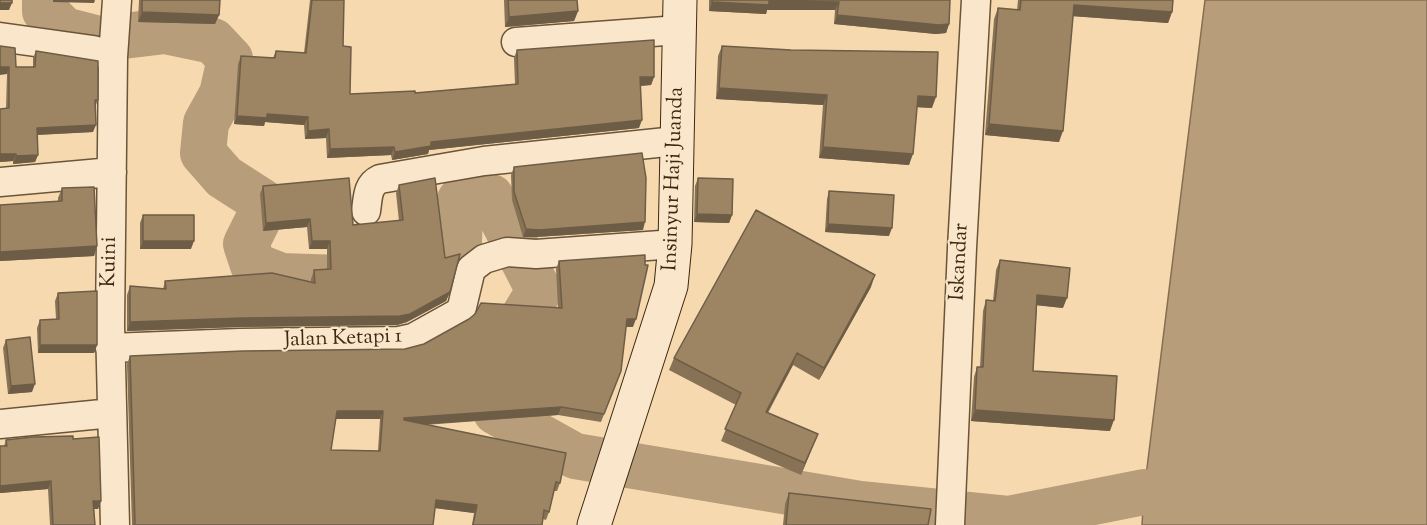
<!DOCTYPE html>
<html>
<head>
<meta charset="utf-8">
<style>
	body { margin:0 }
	canvas { display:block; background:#f6d9af }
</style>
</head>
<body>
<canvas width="1427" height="525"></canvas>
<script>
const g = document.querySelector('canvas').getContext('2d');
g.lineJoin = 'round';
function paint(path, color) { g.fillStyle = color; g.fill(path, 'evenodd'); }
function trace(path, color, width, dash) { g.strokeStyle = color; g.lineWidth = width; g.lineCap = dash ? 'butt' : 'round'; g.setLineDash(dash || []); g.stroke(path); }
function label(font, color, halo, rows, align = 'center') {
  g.font = font + ' "Sorts Mill Goudy",serif'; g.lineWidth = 4.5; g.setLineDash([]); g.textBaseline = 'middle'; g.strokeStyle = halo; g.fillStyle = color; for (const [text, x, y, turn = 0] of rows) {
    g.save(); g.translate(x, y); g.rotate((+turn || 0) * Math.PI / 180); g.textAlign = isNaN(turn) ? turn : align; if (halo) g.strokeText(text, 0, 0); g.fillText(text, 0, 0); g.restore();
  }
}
const water = new Path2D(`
	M1205,0H1427V525H1142L1144,492Z`);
const river = new Path2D(`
	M45,0V11L64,30L99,39L165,31L213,41L230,59L222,94L206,123L203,153L224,177L266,204L246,244L253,265L281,276L341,278L388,272L447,260L459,246L460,200L469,191L491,197L539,291L498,359L496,412L575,456L860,504L1008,519L1144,492L1208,499`);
const street = new Path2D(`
	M0,37L93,50L113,57
	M516,42L679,30
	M0,182L112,172
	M366,211C368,198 367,185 380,179L484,161L676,141
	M110,348L240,343L399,341L413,338L458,313L462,307L471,269L484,259L507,252L536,254L675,244
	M0,424L112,413
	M115,525L110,325L113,57L117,0
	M950,525L962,248L976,0`);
const secondary = new Path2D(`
	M594,525L671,286L675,244L680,0`);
const wall = new Path2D(`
	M139,0H220L219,15L215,24L138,22Z
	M310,0H344L343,46L350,94L415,93L515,84L514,58L517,50L654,77L651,85L640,86L639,128L429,150L428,154L392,160L391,155L327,158L326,138L305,139L304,125L265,122L264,126L234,124L238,64L241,56L273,58L276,51L304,53Z
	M504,0H577L578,11L574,21L505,27Z
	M709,0H950L949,24L946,33L936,34L834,24L835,10H767L766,14L709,11Z
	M1018,0H1173L1172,12L1168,23L1073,16L1059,142L985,135L994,19L998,8L1017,10Z
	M0,46L16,67H33V58L36,51L98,100L95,107L93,132L37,135L38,155L35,162L13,164V161L0,162V109H6L7,74Z
	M722,46L932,108L917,107L909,165L819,158L823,105L716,99L718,56Z
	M514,167L643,230L536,237H523L512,200L511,175Z
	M698,178L732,215L729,223L694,222L695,186Z
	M399,185L450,292L446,301L407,322L397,325L239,327L127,331V295L130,286L163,289L165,281L311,282V279L314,270L327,269V249H309L307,227L263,231L260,194L263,186L353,225L399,221L396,193Z
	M62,188L97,246L94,256L0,261V205L58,201V198Z
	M829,191L889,236L825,232L827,199Z
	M143,215L191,249H140V223Z
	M1000,260L1063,308L1037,305L1033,371L1110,431L971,421L974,377L977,367H980L983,311L986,300L993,301L996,270Z
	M559,261L633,327H626L621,371L601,422L558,415L425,425L560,483L557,491H554L549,512L546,520L543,519L542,525H472L474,513L435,508L433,525H132L127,364L130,356L405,349L558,307L556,269ZM336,419H380L378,451L331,450Z
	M871,287L819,380L793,365L768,413L818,434L801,475L721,441L736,405L669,370L674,358Z
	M58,293L97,345L94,353H38L37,328L40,320L56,319L55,301Z
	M6,340L32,392L8,394L3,348Z
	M73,439L101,501L98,509H94L95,525H50L48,489L0,493V446H4L6,440Z
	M789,493L928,525H783L785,504Z`);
const shadedWall = new Path2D(`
	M53,0H95L94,3L53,2Z
	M769,1L839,2L835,10H767L766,14L709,11L712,2Z
	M0,3H12L9,10H0Z
	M1074,5L1172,12L1168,23L1070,16Z
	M578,11L574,21L505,27L509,17Z
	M142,12L219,15L215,24L138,22Z
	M837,15L949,24L946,33L936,34L834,24Z
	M0,67H9L7,74L0,75Z
	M640,77H654L651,85L637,86Z
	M719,88L827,95L823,105L716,99Z
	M918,96L936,97L932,108L914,107Z
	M267,114L308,117L304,125L265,122L264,126L234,124L237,116Z
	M642,120L639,128L429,150L428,154L392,160L395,152L431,142Z
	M989,124L1063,131L1059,142L985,135Z
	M96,125L93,132L34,135L37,128Z
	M329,129L326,138L305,139L308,131Z
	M394,147L391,155L327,158L330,149Z
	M823,147L913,154L909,165L819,158Z
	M0,154H16L13,161L0,162Z
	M38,155L35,162L13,164L16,156Z
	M697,214L732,215L729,223L694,222Z
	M310,219L307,227L263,231L266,223Z
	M645,222L643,230L536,237H523L526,229Z
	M828,224L892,228L889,236L825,232Z
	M143,241H194L191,249H140Z
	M312,241H330L327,249H309Z
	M97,246L94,256L0,261V252Z
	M875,275L871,287L819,380L824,368Z
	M450,292L446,301L407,322L397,325L239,327L127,331L130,322Z
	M1037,295L1067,298L1063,308L1034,305Z
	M627,319H636L633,327H624Z
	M40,345H97L94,353H38Z
	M797,353L793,365L761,424L766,412Z
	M35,384L32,392L8,394L11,386Z
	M561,407L558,415L401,426L404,418Z
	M975,410L1114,420L1110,431L971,421Z
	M337,411H383L380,419H334Z
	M818,434L813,446L801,475L805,463Z
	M51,481L48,489L0,493V486Z
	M436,500L477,505L474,513L434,508Z
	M93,501H101L98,509H91Z`);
const building = new Path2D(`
	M0,0H12V3H0Z
	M142,0H220L219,15L142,12Z
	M312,0H344L343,46L351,47L350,94L415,91V93L518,84L517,50L654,40V77H640L642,120L431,142V146L395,152L394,147L330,149L329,129L308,131V117L267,114V118L237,116L241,56L275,58L276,51L306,53Z
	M508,0H577L578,11L509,17Z
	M712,0H950L949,24L939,25L837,15L839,2L769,1V5L712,2Z
	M1021,0H1173L1172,12L1074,5L1063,131L989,124L998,8L1020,10Z
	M0,46L15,48L16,67H35L36,51L98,61V100H95L96,125L37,128L38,155L16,156V154H0V109L9,108V67H0Z
	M722,46L791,50L938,52L936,97L918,96L913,154L823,147L827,95L719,88Z
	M642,153L646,178L645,222L539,230L526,229L514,192V167Z
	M349,178L353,225L403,220L399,185L435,178L445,258L460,254L450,292L410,314L400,316L242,318L130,322V286L166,289L165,281L272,273L315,283L314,270L331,269L330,241H312L310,219L266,223L263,186Z
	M698,178L733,179L732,215L697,214Z
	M94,187L97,246L0,252V205L62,201V188Z
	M829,191L894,195L892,228L828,224Z
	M756,210L875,275L824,368L797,353L766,412L818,434L805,463L725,429L741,393L674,358Z
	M143,215H194V241H143Z
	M645,255V265H648L636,319H627L621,371L604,414L561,407L404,418V420L566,453L560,483L556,482L549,512L544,510L542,525H473L477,505L436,500L433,525H134L135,523L130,356L243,351L405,349L424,344L469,319L475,314L481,303L562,308L559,261ZM337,411H383L380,451L331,450Z
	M1000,260L1070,268L1067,298L1037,295L1033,371L1117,376L1114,420L975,410L977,367H983L986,300L995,301Z
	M97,291V345H40V320L59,319L58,293Z
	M30,337L35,384L11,386L6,340Z
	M73,436V439L99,437L101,501H93L95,525H53L51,481L0,486V446H7L6,440L32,437Z
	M789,493L931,509L928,525H786Z`);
const streetNames = [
	["Insinyur Haji Juanda",675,179,-88],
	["Kuini",111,262,-89],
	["Iskandar",961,262,-87],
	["Jalan Ketapi 1",343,340,-2]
];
paint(water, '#b79d7a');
trace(water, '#866f50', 1.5);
trace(river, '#b79d7a', 46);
trace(street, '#6b5539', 31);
trace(secondary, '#3d2912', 35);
trace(street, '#f9e6cb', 28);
trace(secondary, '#f9e6cb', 33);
paint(wall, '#877256');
paint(shadedWall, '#6e5d46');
paint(building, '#9d8564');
trace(building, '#6e5d46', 1.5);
label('21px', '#3d2912', '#f9e6cb', streetNames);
</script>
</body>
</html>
